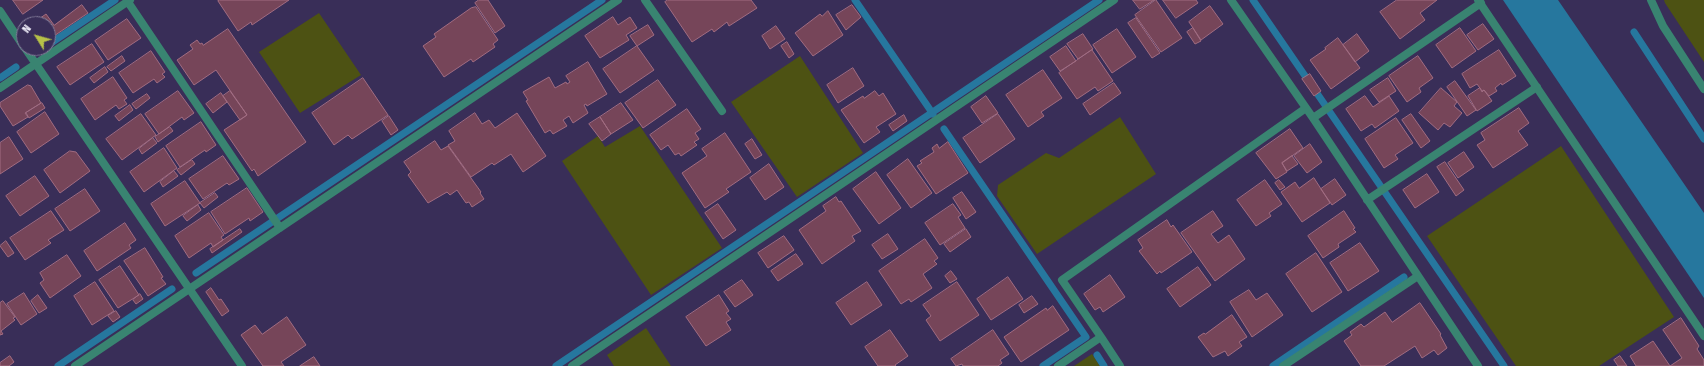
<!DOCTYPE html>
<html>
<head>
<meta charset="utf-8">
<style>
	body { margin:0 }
	#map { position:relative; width:1704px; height:366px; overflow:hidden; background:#392e58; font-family:"Fira Sans Condensed",sans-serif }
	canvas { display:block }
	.north { position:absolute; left:16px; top:16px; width:40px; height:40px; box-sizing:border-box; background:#392e58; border:1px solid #847d9a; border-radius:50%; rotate:307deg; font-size:11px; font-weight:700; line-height:16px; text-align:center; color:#f5f3fe }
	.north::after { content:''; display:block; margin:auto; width:14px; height:18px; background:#b7c148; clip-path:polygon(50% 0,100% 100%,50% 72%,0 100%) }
</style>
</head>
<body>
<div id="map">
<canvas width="1704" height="366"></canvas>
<div class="north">N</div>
</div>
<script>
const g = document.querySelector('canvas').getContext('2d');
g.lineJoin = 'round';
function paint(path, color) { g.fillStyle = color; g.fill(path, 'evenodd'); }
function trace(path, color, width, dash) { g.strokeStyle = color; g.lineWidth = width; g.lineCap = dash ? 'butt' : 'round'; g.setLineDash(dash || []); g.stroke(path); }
const green = new Path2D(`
	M1664,0H1704V62L1665,3Z
	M319,13L361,75L300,113L259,52Z
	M800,56L863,153L797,197L731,102Z
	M1120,117L1156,174L1037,254L997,196L998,185L1046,153L1059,158Z
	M640,126L722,248L651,295L562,161L598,136L605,147Z
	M1561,146L1674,317L1599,366H1516L1427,236Z
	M646,328L671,366H614L607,355Z
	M1092,354L1100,366H1074Z`);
const water = new Path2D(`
	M1503,0H1558L1704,213V298Z`);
const stream = new Path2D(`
	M855,0L933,114
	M1253,0L1504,366
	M1634,32L1704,139
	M48,45L115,0
	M41,50L44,48
	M0,78L16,67
	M944,129L1086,337L1043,366
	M196,273L602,0
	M1097,355L1104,366
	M58,366L172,289
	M556,366L1099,0
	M1273,366L1404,277`);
const building = new Path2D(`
	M13,0H43L23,14Z
	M220,0H289L252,25L251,22L238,31L218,1Z
	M479,0H488L505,26L495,33L475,3Z
	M668,0H751L757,8L729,26L727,22L714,32L712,29L692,42L665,2Z
	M1133,0H1154L1140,9Z
	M1156,0L1182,38L1161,52L1135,15Z
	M1163,0H1196L1198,3L1176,18Z
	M1397,0H1437L1420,13L1425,20L1400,39L1380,12Z
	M82,5L88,13L48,40V24H32L46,14L54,25Z
	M852,5L861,17L846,30L836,15Z
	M1210,6L1223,24L1201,40L1189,22Z
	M476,7L498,40L493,44L495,47L473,62L471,59L444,77L423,46L436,37L434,34L471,8Z
	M828,11L843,35L813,56L795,33L820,14L822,16Z
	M613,17L618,25L630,17L637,28L626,35L629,40L600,58L585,36Z
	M1136,18L1160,53L1152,58L1128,23Z
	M127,19L141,38L108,60L95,41Z
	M1483,24L1494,39L1478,50L1467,35Z
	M648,25L654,35L637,46L630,36Z
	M776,26L785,39L770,49L762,36Z
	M1193,28L1201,41L1195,44L1187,32Z
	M1460,28L1476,51L1452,68L1436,45Z
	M228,29L306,142L258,176L254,169L252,171L224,130L247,115L216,70L194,85L177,60L193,49L190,45L197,40L200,44L202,43L203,45Z
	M1117,29L1136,57L1112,73L1093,45Z
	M1083,34L1093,49L1078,59L1067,44Z
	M1357,34L1369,51L1355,62L1343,45Z
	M1338,38L1360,68L1331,89L1310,60L1326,49L1325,48Z
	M787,42L794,54L789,58L781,46Z
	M92,44L104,62L70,85L57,67Z
	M637,46L654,70L620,93L603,69Z
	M1066,46L1076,61L1060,71L1050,57Z
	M1092,50L1113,81L1098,91L1095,87L1077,99L1059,73Z
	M1499,50L1516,76L1502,85L1501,83L1495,88L1497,91L1489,96L1484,90L1482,91L1477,84L1470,88L1462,74Z
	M151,51L165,72L162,74L165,77L157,83L154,79L133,93L119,73Z
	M122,56L125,61L111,71L107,67Z
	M1418,56L1433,78L1419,88L1421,92L1407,102L1389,76Z
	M588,62L607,94L587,106L586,104L584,105L588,113L573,123L569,116L563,120L567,126L553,134L550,130L545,133L526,101L528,100L523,92L549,77L555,88L566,82L567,84L570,82L566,76Z
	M105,67L108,72L94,83L90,78Z
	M853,68L864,86L838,103L827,85Z
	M1043,70L1062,98L1041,112L1044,116L1028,127L1006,95Z
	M1310,74L1321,91L1314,96L1302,79Z
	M113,77L127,98L124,100L127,104L119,109L116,105L95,120L81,99Z
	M363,78L388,115L352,139L348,135L334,145L312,113Z
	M1388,78L1396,91L1379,102L1370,90Z
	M658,80L676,105L643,128L625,103Z
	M1455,81L1476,110L1467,116L1447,87Z
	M1114,83L1121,93L1090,115L1083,104Z
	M28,85L31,86L41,103L25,113L28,117L13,126L0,106V103Z
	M1441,88L1457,102L1454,106L1462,113L1450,127L1444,123L1438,130L1419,113Z
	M1480,88L1482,92L1484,90L1492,101L1477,111L1468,96Z
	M178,91L194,113L184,120L182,117L159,134L145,114Z
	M230,91L247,115L240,120L223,96Z
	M875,91L879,96L883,93L896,114L876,127L880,132L864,143L841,110L863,96L864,98Z
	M221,93L227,102L213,113L206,104Z
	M147,94L150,98L136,109L132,104Z
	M986,96L998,113L982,123L971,107Z
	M1365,96L1373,107L1389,96L1399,111L1375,128L1372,124L1361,131L1346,109Z
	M42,103L45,108L29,118L26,113Z
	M621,103L633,120L611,134L600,117Z
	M130,105L133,110L119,121L115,116Z
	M1519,108L1529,123L1518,131L1528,145L1493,168L1477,145L1485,140L1481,133Z
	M687,109L701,129L695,133L699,139L694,142L697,145L681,156L679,153L675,155L668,145L661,150L650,135Z
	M45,112L59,134L31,153L17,132Z
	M475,113L482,124L489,120L495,128L517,113L546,156L523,172L511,154L494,165L492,163L471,177L448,145L455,141L449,131Z
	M141,114L156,135L122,160L106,139Z
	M998,114L1015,139L980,163L963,138Z
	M1411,114L1430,141L1421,148L1402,120Z
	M904,115L907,121L893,131L889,125Z
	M389,116L398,130L391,135L382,121Z
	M600,117L611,134L602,141L589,124Z
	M1396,118L1413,143L1395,155L1398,159L1384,168L1365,139Z
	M201,122L216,145L206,152L205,150L180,167L166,146Z
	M170,127L173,131L158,142L155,137Z
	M1290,129L1303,148L1282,163L1287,172L1276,179L1256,153Z
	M725,133L751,172L726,189L729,192L705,208L682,173L707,156L702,149Z
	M9,137L23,159L0,174V143Z
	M153,138L157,143L142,154L139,149Z
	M752,139L762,155L755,159L745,144Z
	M435,141L441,150L448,146L481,192L480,193L484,199L472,207L469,202L466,203L457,190L450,195L447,192L428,203L408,175L411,172L404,162Z
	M948,142L968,173L936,194L917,166L922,163L920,161L934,152L932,148L937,144L939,148Z
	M1310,144L1322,162L1307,173L1294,156Z
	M164,148L177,168L144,192L130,172Z
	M70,151L76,152L90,171L60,193L44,170Z
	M1464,152L1474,167L1458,178L1448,163Z
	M223,156L239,179L229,185L227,183L203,199L189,179Z
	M1292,156L1298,164L1287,171L1282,163Z
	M908,159L932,193L911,208L887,175Z
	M192,160L195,164L181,175L177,170Z
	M1445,162L1464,190L1456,196L1437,167Z
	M769,164L784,187L765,200L750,178Z
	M174,171L178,176L163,187L160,182Z
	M876,172L901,208L879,224L853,189Z
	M1427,174L1439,192L1415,208L1403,190Z
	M35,176L49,196L20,216L6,196Z
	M1314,178L1330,203L1302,222L1281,192L1295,182L1299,188Z
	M1335,179L1346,195L1332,205L1321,189Z
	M1265,180L1282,204L1269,213L1271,216L1256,226L1237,200Z
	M1279,180L1285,187L1280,190L1275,183Z
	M185,181L200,203L165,226L151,204Z
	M247,188L263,212L250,221L249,218L225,234L211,212Z
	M85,189L100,211L70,231L55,209Z
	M962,192L976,212L966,219L953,198Z
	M215,193L218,197L204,208L200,203Z
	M836,197L839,202L841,201L861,231L852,236L855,241L822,264L799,230L826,211L823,206Z
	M718,204L736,230L723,239L705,213Z
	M953,204L961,215L958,217L965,228L940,245L925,223Z
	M198,205L201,210L187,221L183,216Z
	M51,211L64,230L48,240L51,243L25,260L10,238Z
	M1213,211L1223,226L1211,234L1218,243L1229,235L1245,259L1215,281L1181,233Z
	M1344,211L1355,228L1353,229L1356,232L1338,244L1339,247L1323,258L1308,236Z
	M209,213L224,235L221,237L223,240L213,247L211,243L189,258L175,236Z
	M1167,220L1171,227L1173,225L1192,252L1161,273L1160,271L1157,274L1139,251L1143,248L1138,240Z
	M125,223L136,240L129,245L131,248L97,271L84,251Z
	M240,229L242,232L212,253L210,249Z
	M966,229L971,237L950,252L944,244Z
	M888,234L898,249L882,259L872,245Z
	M784,236L794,250L768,268L758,253Z
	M925,239L938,258L934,261L937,264L923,274L932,288L911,302L909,299L901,304L879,271Z
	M6,241L14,253L8,257L0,246Z
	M1360,243L1379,271L1348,291L1330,263Z
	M145,248L163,277L161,278L166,284L148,296L124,261Z
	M1316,253L1342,292L1312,312L1286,274Z
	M796,254L803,264L778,281L771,271Z
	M67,255L81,276L50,298L40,283L44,280L40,273Z
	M120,266L139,295L118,308L99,280Z
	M1198,267L1211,285L1180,307L1167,289Z
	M951,271L957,279L950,283L945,276Z
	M1110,275L1125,297L1103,312L1100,307L1095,310L1084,294Z
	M1008,277L1023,299L991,320L977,299Z
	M742,280L753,295L735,307L724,292Z
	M95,282L114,311L92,325L74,296Z
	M867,282L882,305L851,325L836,303Z
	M957,282L979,315L940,341L926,320L931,316L923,305Z
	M211,288L219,300L221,299L229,311L222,316L206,292Z
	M1249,290L1256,300L1267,293L1283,315L1252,337L1230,302Z
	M24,293L37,314L21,325L7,304Z
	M140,294L143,299L136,304L133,300Z
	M38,295L47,308L39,313L31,301Z
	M719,295L729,311L726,313L731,319L726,322L731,330L706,346L686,317Z
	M1032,296L1038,304L1024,313L1019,305Z
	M3,301L15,317L13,318L15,320L1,331L3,334L0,335V303Z
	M1420,303L1441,334L1440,335L1447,348L1438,355L1434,350L1422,358L1415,346L1384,366H1361L1344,341L1352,335L1350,332L1361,324L1364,327L1385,312L1392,322Z
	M1053,306L1069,330L1021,362L1004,337L1046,308L1047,310Z
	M116,311L120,317L113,322L108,316Z
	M1232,315L1247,337L1239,342L1242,346L1228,356L1225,351L1213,357L1198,337L1204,333L1205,334Z
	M287,317L306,345L281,362L284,366H263L241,335L255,325L262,334Z
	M1681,318L1699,346L1697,349L1704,360V366H1636L1630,356L1653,341L1670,366L1682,358L1663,330Z
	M890,330L908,356L895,365L896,366H878L865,347Z
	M993,330L1009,354L1000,360L1002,363L998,366H963L962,364L956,366L951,359Z
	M10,356L14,362L9,366H0V363Z
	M1620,356L1627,366H1618L1614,360Z
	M314,357L320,366H300Z`);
const street = new Path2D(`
	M645,0L722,111
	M1231,0L1313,118L1478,366
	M1478,0L1704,336
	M1651,0L1663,26L1704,89
	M128,2L280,228
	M0,11L24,47
	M25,48L242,366
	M0,88L130,0
	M1313,118L1481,3
	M1367,200L1537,87
	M1101,337L1120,366
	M75,366L618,0
	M572,366L1114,0
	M1058,366L1101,337L1062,280L1306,108
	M1283,366L1418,276`);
paint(green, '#4d5213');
paint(water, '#26779e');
trace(stream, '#26779e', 7);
paint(building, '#764559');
trace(building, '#a16c81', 1);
trace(street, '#398471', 8);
</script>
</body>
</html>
